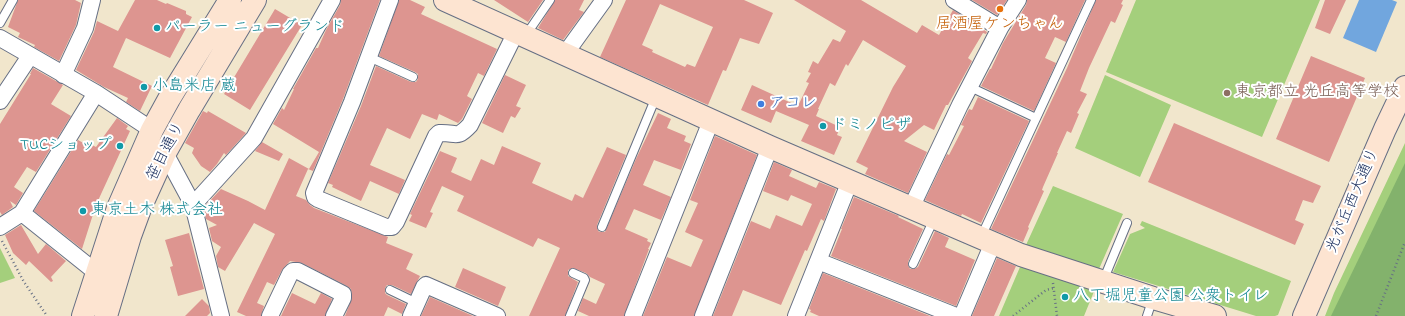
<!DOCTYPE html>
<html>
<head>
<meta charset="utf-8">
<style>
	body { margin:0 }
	canvas { display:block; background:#f1e6cc }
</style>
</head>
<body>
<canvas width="1405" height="316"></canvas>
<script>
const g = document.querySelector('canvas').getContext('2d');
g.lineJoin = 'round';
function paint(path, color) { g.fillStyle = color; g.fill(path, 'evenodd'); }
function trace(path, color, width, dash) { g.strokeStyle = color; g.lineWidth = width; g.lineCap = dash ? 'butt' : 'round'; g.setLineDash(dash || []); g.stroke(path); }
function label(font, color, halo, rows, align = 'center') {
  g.font = font + ' "Indie Flower","Klee One",sans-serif'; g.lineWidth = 4; g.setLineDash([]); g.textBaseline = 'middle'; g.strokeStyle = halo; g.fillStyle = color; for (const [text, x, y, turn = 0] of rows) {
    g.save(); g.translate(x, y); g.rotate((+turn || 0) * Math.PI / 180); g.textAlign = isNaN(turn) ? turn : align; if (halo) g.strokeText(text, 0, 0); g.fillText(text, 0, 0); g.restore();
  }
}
const green = new Path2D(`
	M1136,0H1320L1262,137L1106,72Z
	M1105,75L1171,105L1140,177L1075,148Z
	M1405,143V316H1325L1334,293Z
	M1053,186L1123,214L1099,269L1026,245Z
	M1142,221L1291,281L1278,315L1275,316H1256L1113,272L1130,234L1145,228L1140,225Z
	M0,248L15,278L0,283Z
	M1020,267L1095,289L1084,316H999Z`);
const forest = new Path2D(`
	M1405,163V316H1331Z`);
const water = new Path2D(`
	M1359,0H1392L1397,2L1376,52L1343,38Z`);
const building = new Path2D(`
	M18,0H75L81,3L76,25L59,61L34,47L35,45L18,37L20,33L8,27Z
	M135,0H157L166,4L167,3L186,11V14L192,17L170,58L126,38L113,67L152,86L140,111L126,102L128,98L104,87L76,70L94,32L97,21L118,31Z
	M341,0H380L343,99L313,171L308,169L296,196L306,200L310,205L314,208L388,237L386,243L413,254L406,269L420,276L411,294L392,285H387L385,288V293L387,295L406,304L402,314L388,307L384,316H345L352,298L351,289L347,286L302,263L290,261L282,270L274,285L267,282L257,303L264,306L261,316H246L237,312L275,234L254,223L225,271L218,267L216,256L221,247L212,241L209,228L217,225L206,219L203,208L221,189L248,201L265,210L289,158L309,169L319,152L273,124L282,108L284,110L294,89H293L316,48H318L326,30L340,5Z
	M399,0H410L425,7L421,14L497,49L484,76L478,73L467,96L472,99L462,119L458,123L439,114L437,120L422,114L410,139L387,128L370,165L405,180L399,194L370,181L361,201L332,187L333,185L328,183L361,106L376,66L411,82H416L418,79V74L415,72L379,56Z
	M494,0H543L528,22Z
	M555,0H584L579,10L584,12L563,40L538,28Z
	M626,0H744L773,13L759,44L740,38L726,71L723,70L708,105L600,57ZM660,4L713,27L695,67L687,64L685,67L652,52L653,50L642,45Z
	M794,0H861L917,33L922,25L939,35L953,10L987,32L986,34L983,33L968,58L972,61L948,105H946L934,130L924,125L904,141L927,152L908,193L865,174L868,168L856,162L893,87L906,66L863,40L848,66L846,64L835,86L830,83L818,109H819L816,116L840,127L837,135L842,137L834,155L801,141L809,125L776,111L771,123L741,110L752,85L798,106L809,83L806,82L811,73L808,72L813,61L818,64L833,39L840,42L846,31Z
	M972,0H1007L997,15Z
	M1027,0H1085L1066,42L1055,37L1045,58L1056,63L1034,111L981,86L990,69H991L1003,43L1026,5Z
	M1096,0H1123L1121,4L1123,5L1115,23L1111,21L1089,68L1080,91L1087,94L1077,113L1079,114L1071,133L1067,131L1057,153H1058L1043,187L1042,190L1044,191L1028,227L1029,228L1023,242L991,229L1067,68Z
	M1325,0H1346L1330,34L1315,28Z
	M275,9L302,25L250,110L224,94Z
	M1311,56L1365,78L1329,162L1276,139Z
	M33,68L63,85L51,104L71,116L36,172L27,167L14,187L23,193L16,205L10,201L13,207L2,215L0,212V124L31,74H30Z
	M505,75L526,85L516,106L521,108L515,118L511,116L503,133L482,123Z
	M978,97L1029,121L981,223L962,214L961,216L925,200L947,154L949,155L964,126L961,125L969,109L972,110Z
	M203,111L207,113L208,111L246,133L226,155L224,153L217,164L210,172L201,166L192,153L194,148L185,143Z
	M658,113L671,119L667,128L686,136L684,141L691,144L681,170L654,160L643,185L671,197L661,220L634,209L625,229L648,239L647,241L651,243L648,249H649L624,316H589L578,311L583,298L596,304L605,284L590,277L586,273L573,268L568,270V276L578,282L565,316H529L560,248L538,238L533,247L457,211L464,196L442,186L430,212L433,213L426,228L409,221L412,215L410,214L440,151L457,158L451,172L471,181L481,159L494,165L502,146L541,163L532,183L572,201L575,194L583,198L607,147L626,155L597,225L598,231L600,232H605L636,159Z
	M117,118L128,126L126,129L130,131L96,205L82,249L34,211L78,140L87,145L88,143L96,147Z
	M1174,123L1321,186L1313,203L1303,200L1295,220L1304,224L1295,245L1148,182Z
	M715,136L757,155L694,316H643L667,257L691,267L703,240L685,232L698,203L690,200Z
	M262,142L283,154L279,161L255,151Z
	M774,162L792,170L789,176L816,188L819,182L836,189L824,221L821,219L807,251L805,250L781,305L743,290L732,316H713L751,221L770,229L776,215L802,226L812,204L791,195L788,201L763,191Z
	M854,197L899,216L898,217L923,229L908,262V265L910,269H914L918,267L935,231L949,238L945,247L975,260L956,306L831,256L842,229H841Z
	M21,225L38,254L46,244L66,261L51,277L53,281L51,282L29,261L26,265L13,253L5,235Z
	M189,233L204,289L178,296L170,267L173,266L165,240Z
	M997,258L1016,266L994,316H972Z
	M463,268L506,287L498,306L455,287Z
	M823,273L930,316H819L810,312L811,310L809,309Z
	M292,293L315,304L321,293L332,299L325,316H281Z
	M430,297L473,316H421Z
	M202,299L209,306L210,313L207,316H185Z`);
const path = new Path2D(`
	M2,241L24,282L47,316
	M1053,283L1057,316
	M1013,316L1046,290L1054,288
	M1376,316L1405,242`);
const lane = new Path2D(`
	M0,23L13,0
	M526,35L550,0
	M369,57L413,77
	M970,87L1036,118
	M602,227L656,97
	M981,237L1091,0
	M913,264L934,219
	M1103,281L1127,223
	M390,290L417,303
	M570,316L585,280L584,278L573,273
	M1147,316L1153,298`);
const street = new Path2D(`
	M390,0L352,102L314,193L315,197L318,199L386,227H392L396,222L436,136L439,133C457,132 456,140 470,125L516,32
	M954,0L1000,28
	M0,38L96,93L152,130
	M565,54L604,0
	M63,75L85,28L92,0
	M0,101L30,56
	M165,153L193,205L221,316
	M193,205L254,138L332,0
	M911,208L960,105L1000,28L1018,0
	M22,213L97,273
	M0,227L22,213L96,93
	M818,261L956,316
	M270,316L290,274L293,271H298L343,294V298L334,316
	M411,316L424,287L426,285L497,316
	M633,316L711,121
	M703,316L770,147
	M796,316L850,181
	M962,316L993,243`);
const secondary = new Path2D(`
	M445,0L770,147L993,243L1021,255L1153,298L1215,316
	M83,316L118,208L152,130L169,99L230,0
	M106,316L130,236L141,206L165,153L189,110L255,0
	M1304,316L1385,129L1405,87`);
const markers = [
	[1000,9,4,"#e8710a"],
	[157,28,4,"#0f9aa8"],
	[144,87,4,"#0f9aa8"],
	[1227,93,4,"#8d6e63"],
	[761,104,4,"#3f7fe0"],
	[823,126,4,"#0f9aa8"],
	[120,146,4,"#0f9aa8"],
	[83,211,4,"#0f9aa8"],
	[1065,297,4,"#0f9aa8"]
];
const foodNames = [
	["居酒屋ケンちゃん",1000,25]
];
const cultureNames = [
	["パーラー ニューグランド",165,28],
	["小島米店 蔵",152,87],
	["ドミノピザ",831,126],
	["TUCショップ",112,146,"right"],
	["東京土木 株式会社",91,211],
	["八丁堀児童公園 公衆トイレ",1073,297]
];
const educationNames = [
	["東京都立 光丘高等学校",1235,93]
];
const shopNames = [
	["アコレ",769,104]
];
const streetNames = [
	["笹目通り",167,152,-63],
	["光が丘西大通り",1354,201,-67]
];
paint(green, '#a4cf7c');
paint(forest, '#83b26c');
paint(water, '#71a6de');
paint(building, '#dd9590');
trace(lane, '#666f84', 10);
trace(street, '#666f84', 18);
trace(secondary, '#666f84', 24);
trace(path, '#666f84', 2.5, [1, 3]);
trace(lane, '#fff', 8);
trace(street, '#fff', 16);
trace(secondary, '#fde4d1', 22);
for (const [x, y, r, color] of markers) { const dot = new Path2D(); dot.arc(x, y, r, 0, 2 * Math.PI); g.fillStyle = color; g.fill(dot); trace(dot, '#fff', 1.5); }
label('16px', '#c56008', '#fff', foodNames);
label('16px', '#0d838f', '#fff', cultureNames, 'left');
label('16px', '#785e54', '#fff', educationNames, 'left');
label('16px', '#366cbe', '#fff', shopNames, 'left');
label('16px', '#1b2f5e', '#fff', streetNames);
</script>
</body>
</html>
